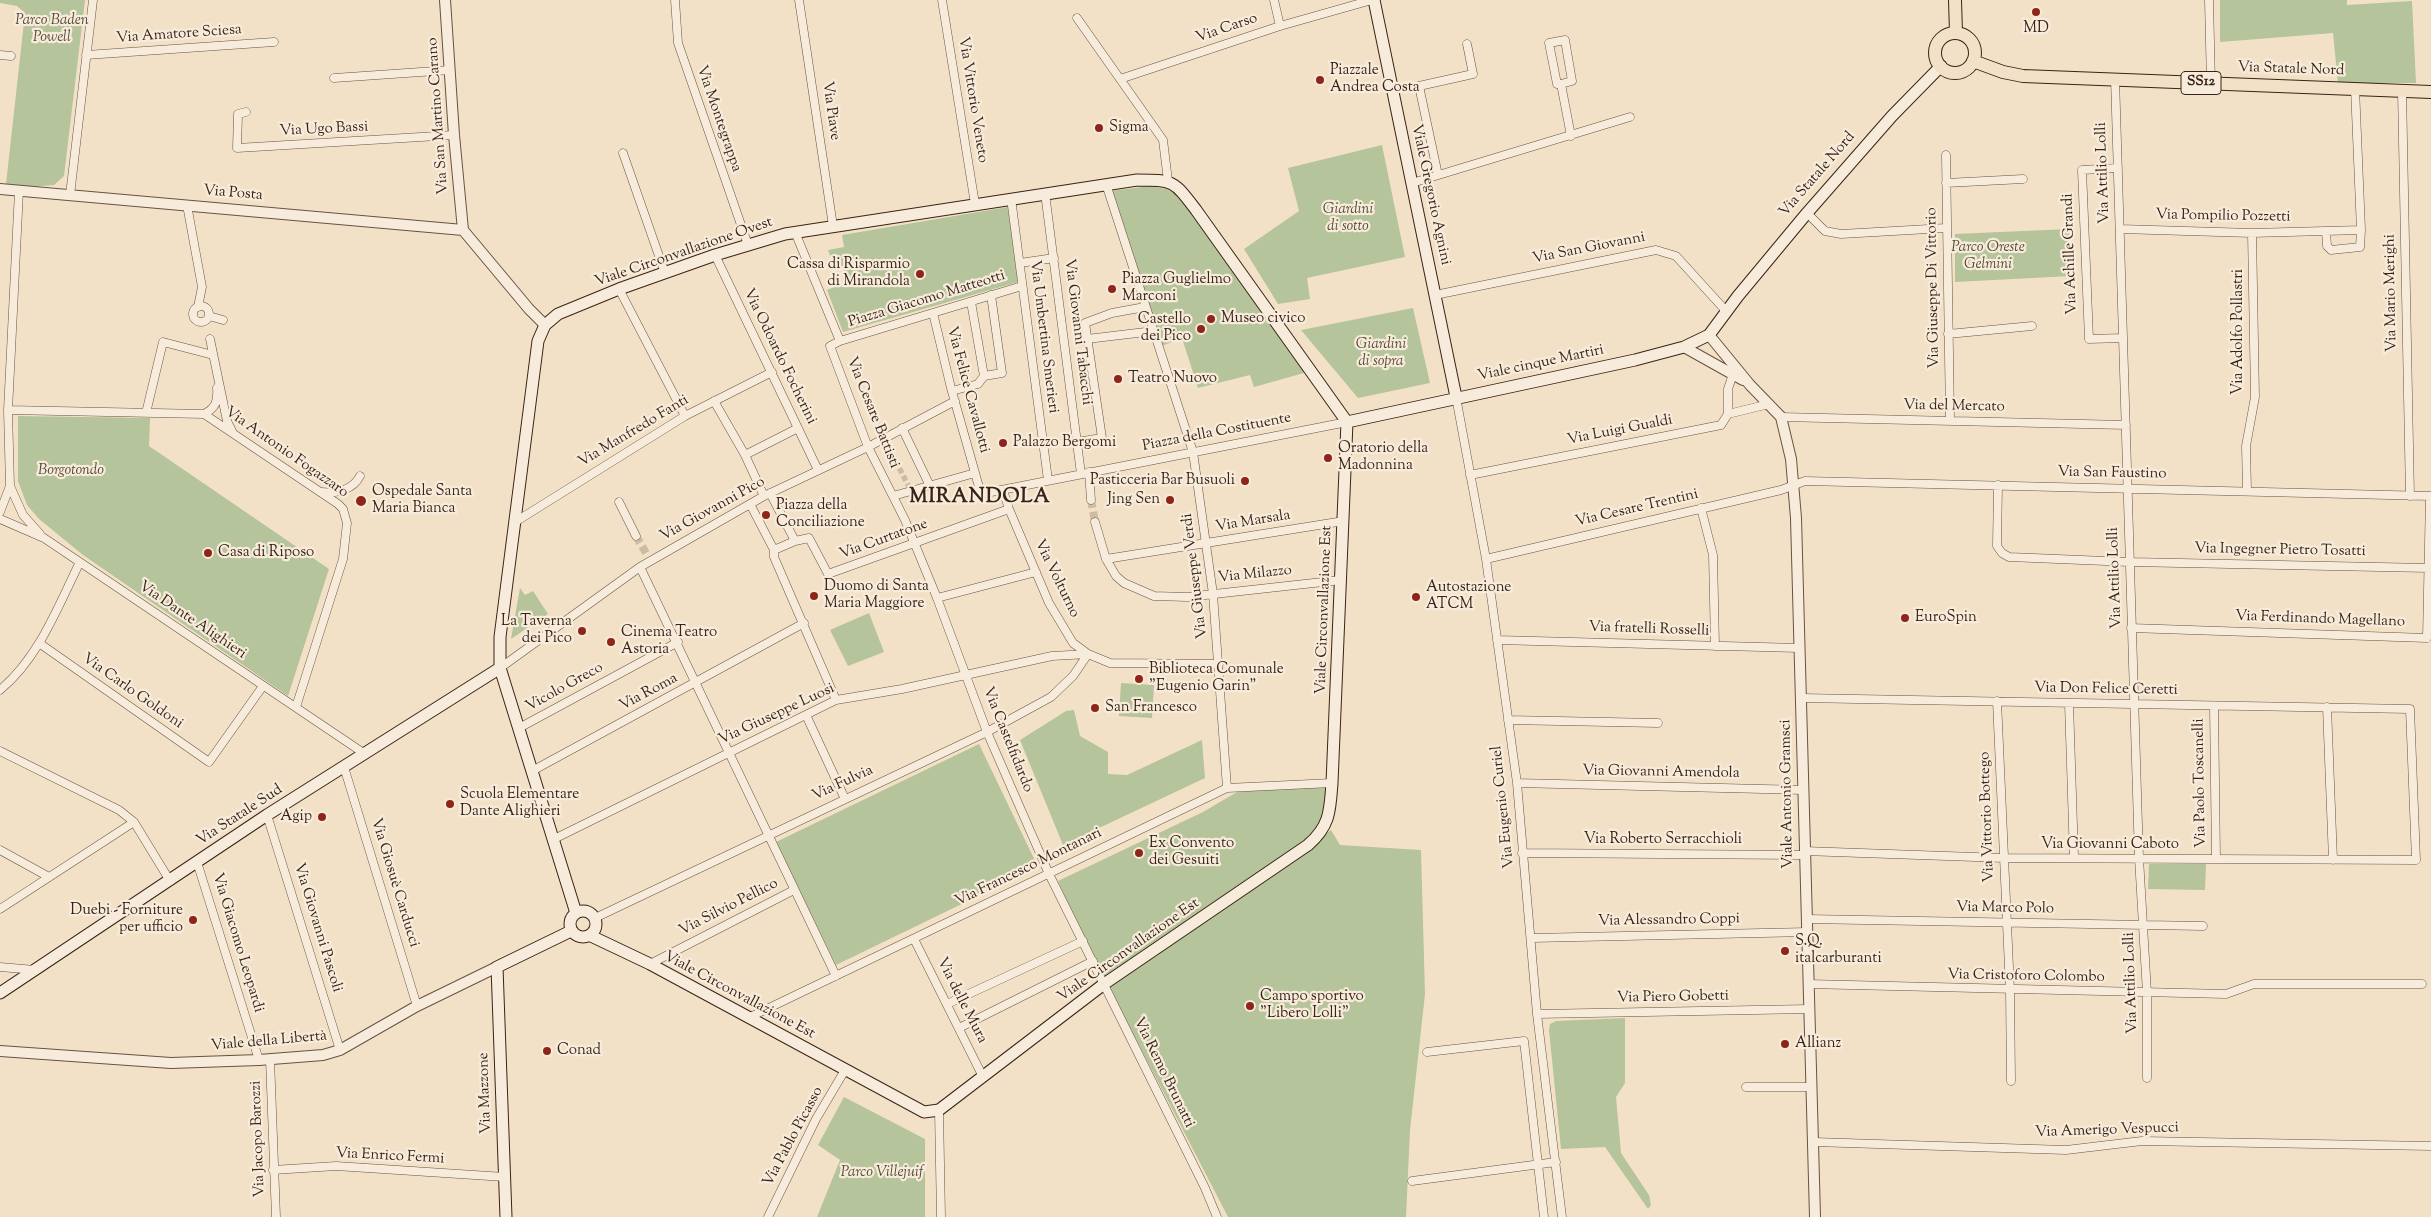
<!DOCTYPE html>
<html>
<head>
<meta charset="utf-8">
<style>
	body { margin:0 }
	canvas { display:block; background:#f3e1c7 }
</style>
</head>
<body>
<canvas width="2431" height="1217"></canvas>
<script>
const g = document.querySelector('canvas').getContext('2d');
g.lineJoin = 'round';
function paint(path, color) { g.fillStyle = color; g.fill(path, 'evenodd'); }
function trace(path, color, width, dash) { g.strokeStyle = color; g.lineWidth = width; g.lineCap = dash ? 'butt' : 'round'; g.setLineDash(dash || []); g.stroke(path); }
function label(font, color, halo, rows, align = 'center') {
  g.font = font + ' "Sorts Mill Goudy",serif'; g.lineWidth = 4.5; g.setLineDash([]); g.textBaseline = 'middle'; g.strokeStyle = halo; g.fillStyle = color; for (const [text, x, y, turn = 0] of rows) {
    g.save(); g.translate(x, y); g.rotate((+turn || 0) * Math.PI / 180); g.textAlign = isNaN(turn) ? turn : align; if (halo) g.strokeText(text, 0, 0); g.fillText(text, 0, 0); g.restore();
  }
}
const green = new Path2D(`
	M0,0H85L64,176L54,185L30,187L6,184L25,13L17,6L0,3Z
	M2220,0H2347V5L2412,1L2416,83H2338L2333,33L2220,42Z
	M1382,145L1405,257L1307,278L1310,299L1278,304L1244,249L1299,211L1288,168Z
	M1150,186L1166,189L1179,196L1250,296L1311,371L1254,387L1250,375L1198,388L1182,338L1159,347L1111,191Z
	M1008,207L1018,282L843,332L827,290L848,281L843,268L836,270L828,250L844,247L842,235Z
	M2069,229L2071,276L1955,282V234Z
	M1413,308L1430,383L1358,398L1301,330Z
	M18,416L150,418L149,446L329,569L288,696L83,555L39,519L27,505L18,481Z
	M520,588L525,595L533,591L548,614L511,639Z
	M869,613L884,652L848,666L830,630Z
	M1121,683L1154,685L1152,718L1119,716Z
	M1074,710L1080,736L1108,752V774L1127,775L1202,740L1205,778L1063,845L1020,740L1066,711Z
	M979,744L1038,867L836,965L776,842Z
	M1332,783L1321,833L1104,984L1058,881L1203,812L1237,792Z
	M1331,830L1340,845L1421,850L1425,994L1410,1130L1406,1217H1228L1108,985Z
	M2149,864H2206L2205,890L2148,889Z
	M1625,1018V1083L1616,1097L1621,1153L1649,1195L1651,1205L1648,1209L1605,1147L1561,1149L1549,1030L1550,1024L1556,1021Z
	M844,1097L925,1139V1217H817L840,1160L818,1145Z`);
const pedestrianTunnel = new Path2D(`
	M884,438L911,491`);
const minorTunnel = new Path2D(`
	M1091,500L1095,522
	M636,536L646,553`);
const minor = new Path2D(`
	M675,0L678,43L748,245
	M799,0L833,226
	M942,0L975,204
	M1274,0L1280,26
	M2209,0L2211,84
	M1077,18L1163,140L1168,181
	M0,55L11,56
	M86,55L274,42
	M334,78L450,70
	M2115,78L2139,858L2147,993V1078
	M1120,79L1280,26L1372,0
	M1561,84L1572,81L1565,40L1549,43L1557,84H1561L1571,136
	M2402,90L2410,496
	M246,112L238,114L237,148L454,135
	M623,153L665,273
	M1946,155L1950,420
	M2118,168L2082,170L2089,339L2123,338
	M1438,175L1419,86L1473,74L1467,44
	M1412,183L1630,117
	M1946,183L2023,179
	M1106,184L1193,452L1213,594L1227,788
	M19,191L8,410L10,486L23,515L40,534
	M1045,193L1081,474
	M70,195L93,0
	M1011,198L1048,480
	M187,205L202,287L198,307
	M1807,213L1825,231L1841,234L1946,228
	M2120,229L2252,233L2361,230L2355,88
	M2326,231L2327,246L2331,250L2360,247L2361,230
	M795,232L840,341
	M715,255L818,470
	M1020,263L1054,258
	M1022,286L840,341L830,346L868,447L905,520L937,598L987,732L1049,874L1205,1188L1217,1217
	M619,289L685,416
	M1435,295L1656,250L1676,256L1726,311
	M971,302L984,376L1002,373L991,295
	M193 314a8 8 0 1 1 16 0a8 8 0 1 1-16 0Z
	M933,313L951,388L981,494L1347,422
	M209,316L223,320
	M1948,334L2032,326
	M210,339L227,421L232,431
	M1087,339L1154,331
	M952,391L978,384L984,376
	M1456,397L1486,559L1517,783L1537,1014L1562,1217
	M714,401L745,455L764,496
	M8,410L204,414L338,504L343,509L347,523L343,559L296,707
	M146,413L163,342L213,355
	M204,414C216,408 218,401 217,388
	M1728,414V389L1733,374
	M1781,417L2126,425
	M902,428L930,486
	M1077,442L1102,438L1085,323L1112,313L1145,307
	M745,455L798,428
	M1089,472L1091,500
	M1470,475L1721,425L1728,414L1769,404
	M1998,485L1997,546L2002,553L2009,557L2130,562L2429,568
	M1003,490L1009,509L1049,603L1073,643L1088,654L1110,663L1219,664
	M2247,491L2246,446L2255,397L2252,233
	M321,492C336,494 353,490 360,476
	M893,496L975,473
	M619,502L636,536
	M750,504L774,550L795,541L770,493
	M1701,508L1713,555L1715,646
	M0,512L10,486
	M0,519L44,538L365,754
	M515,522L685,416L772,372
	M1095,522L1106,559L1116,576L1124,583L1154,596L1187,597L1341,580
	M795,541L809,538L828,574L1009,509
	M774,550V557L836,700
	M1106,559L1344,521
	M1486,559L1781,490L1805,481L2431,496
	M640,567L836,976
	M937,598L1036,572
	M2131,628L2427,638L2430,496
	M1497,640L1799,648
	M39,643L209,762L263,686
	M500,668L640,567L764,496L868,447L955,401
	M0,690C39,658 58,606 80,562
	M1801,698L2410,709L2416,860L2004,858L1804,851
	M1997,701L2010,990L2011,1081
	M2069,703L2074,857
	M2214,706L2216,859
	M2327,707L2333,860
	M806,715L845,799
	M1508,720L1658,723
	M519,728L678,642
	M0,751L119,810L134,822L170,881
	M344,767L417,1006
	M532,771L804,623
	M1517,783L1804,790
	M267,815L340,1050
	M552,840L836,700L902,689L1052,656L1088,654
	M0,850L49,877
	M1522,853L1804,855
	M197,862L259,1060
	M0,909L134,822
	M595,918L987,732L1051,697L1073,676L1088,654
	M1807,919L2203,926
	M1532,938L1808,932
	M914,939L983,1077
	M650,964L794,890
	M0,967L35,970
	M1808,984L2226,994L2254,984H2422
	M947,1004L1083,941
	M1537,1014L1809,1009
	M748,1018L1227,788L1332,783
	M959,1028L1093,961
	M1427,1052L1524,1041L1544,1217
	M270,1059L276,1217
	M1746,1087H1812
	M939,1110L941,1217
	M1814,1142L2066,1150L2142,1141L2431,1146
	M273,1170L336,1166L505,1177
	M1412,1181L1556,1162
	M768,1217L816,1119L845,1070`);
const tertiary = new Path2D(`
	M445,0L454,135L463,230
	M0,189L463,230
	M463,230L529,309L545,325
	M1709,335L1750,385L1781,417L1791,459L1796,518L1815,1217
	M1684,347L1743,380
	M0,1051L171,1063L259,1060L323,1055L340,1050L417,1006L497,967`);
const secondary = new Path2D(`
	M1374,0L1456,397
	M1347,422L1635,360L1684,347L1709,335L1738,296L1807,213L1892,116L1941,66
	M570 924a13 13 0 1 1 26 0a13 13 0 1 1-26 0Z
	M576,913L500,668V637L538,341L545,325L558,314L619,289L715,255L785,234L1137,180C1174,180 1174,181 1196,210L1347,422
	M591,936L650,964L924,1112L939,1110L1104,984L1308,845C1330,826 1330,811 1332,783L1347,422
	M0,993L267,815L500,668
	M506,1217L497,967L571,931`);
const primary = new Path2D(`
	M1955,0L1956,33
	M1935 53a20 20 0 1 1 40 0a20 20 0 1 1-40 0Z
	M1973,61L2003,72L2023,76L2431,92`);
const markers = [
	[2036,12,5,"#8f2418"],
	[1320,80,5,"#8f2418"],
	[1099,128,5,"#8f2418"],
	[920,274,5,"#8f2418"],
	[1112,289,5,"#8f2418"],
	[1211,319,5,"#8f2418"],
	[1201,329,5,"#8f2418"],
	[1118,379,5,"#8f2418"],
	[1003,443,5,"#8f2418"],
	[1328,458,5,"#8f2418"],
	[1245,481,5,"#8f2418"],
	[1170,500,5,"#8f2418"],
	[361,501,6,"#8f2418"],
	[766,515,5,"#8f2418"],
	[208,553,5,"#8f2418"],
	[814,596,5,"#8f2418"],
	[1416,597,5,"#8f2418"],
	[1905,618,5,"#8f2418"],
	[582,631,5,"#8f2418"],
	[611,642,5,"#8f2418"],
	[1139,679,5,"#8f2418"],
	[1095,708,5,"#8f2418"],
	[450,804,5,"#8f2418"],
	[322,817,5,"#8f2418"],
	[1139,853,5,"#8f2418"],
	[193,920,5,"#8f2418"],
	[1785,951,5,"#8f2418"],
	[1250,1006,5,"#8f2418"],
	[1785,1044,5,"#8f2418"],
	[547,1051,5,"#8f2418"]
];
const shields = [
	[2201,83,40]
];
const shieldNames = [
	["SS12",2201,83]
];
const parkNames = [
	["Parco Baden",52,21],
	["Powell",52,38],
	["Giardini",1348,210],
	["di sotto",1348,227],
	["Parco Oreste",1988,248],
	["Gelmini",1988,265],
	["Giardini",1381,345],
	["di sopra",1381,362],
	["Borgotondo",71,471],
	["Parco Villejuif",882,1173]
];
const streetNames = [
	["Via Carso",1227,29,-19],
	["Via Amatore Sciesa",179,35,-4],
	["Via Statale Nord",2291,70,2],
	["Via Vittorio Veneto",972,100,81],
	["Via Piave",830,111,82],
	["Via San Martino Carano",439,116,-94],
	["Via Montegrappa",718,119,71],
	["Via Ugo Bassi",324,130,-3],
	["Via Attilio Lolli",2104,173,-92],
	["Via Statale Nord",1818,175,-49],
	["Via Posta",233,194,5],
	["Viale Gregorio Agnini",1430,195,78],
	["Via Pompilio Pozzetti",2223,217,1],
	["Via San Giovanni",1589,249,-11],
	["Viale Circonvallazione Ovest",684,253,-19],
	["Via Achille Grandi",2071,254,-92],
	["Via Giuseppe Di Vittorio",1934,288,-91],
	["Via Mario Merighi",2392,293,-91],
	["Piazza Giacomo Matteotti",927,300,-17],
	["Via Giovanni Tabacchi",1077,332,83],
	["Via Adolfo Pollastri",2239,332,-90],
	["Via Umbertina Smerieri",1043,337,83],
	["Via Odoardo Focherini",779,357,64],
	["Viale cinque Martiri",1541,364,-12],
	["Via Felice Cavallotti",967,390,75],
	["Via del Mercato",1954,407,1],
	["Via Cesare Battisti",872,413,68],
	["Via Luigi Gualdi",1620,431,-11],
	["Via Manfredo Fanti",634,432,-31],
	["Piazza della Costituente",1217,433,-11],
	["Via Antonio Fogazzaro",286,453,35],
	["Via San Faustino",2112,474,1],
	["Via Cesare Trentini",1637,509,-13],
	["Via Giovanni Pico",713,510,-29],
	["Via Marsala",1253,522,-9],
	["Via Curtatone",884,540,-20],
	["Via Ingegner Pietro Tosatti",2280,551,1],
	["Via Milazzo",1255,575,-6],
	["Via Giuseppe Verdi",1196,576,-97],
	["Via Attilio Lolli",2116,578,-92],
	["Via Volturno",1056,579,64],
	["Viale Circonvallazione Est",1325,610,-88],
	["Via Ferdinando Magellano",2320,620,2],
	["Via Dante Alighieri",192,621,34],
	["Via fratelli Rosselli",1649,630,2],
	["Vicolo Greco",565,688,-29],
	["Via Don Felice Ceretti",2106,690,1],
	["Via Carlo Goldoni",132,692,35],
	["Via Roma",649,693,-28],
	["Via Giuseppe Luosi",777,715,-25],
	["Via Castelfidardo",1007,740,68],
	["Via Giovanni Amendola",1661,773,1],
	["Via Paolo Toscanelli",2201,783,-91],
	["Via Fulvia",843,784,-25],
	["Viale Antonio Gramsci",1788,794,-91],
	["Via Eugenio Curiel",1504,807,-96],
	["Via Statale Sud",240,816,-33],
	["Via Vittorio Bottego",1988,817,-92],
	["Via Roberto Serracchioli",1663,840],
	["Via Giovanni Caboto",2110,845],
	["Via Francesco Montanari",1029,868,-26],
	["Via Giosuè Carducci",394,883,73],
	["Via Silvio Pellico",729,908,-27],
	["Via Marco Polo",2005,909,1],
	["Via Alessandro Coppi",1669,921,-1],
	["Via Giovanni Pascoli",317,928,73],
	["Via Giacomo Leopardi",237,943,73],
	["Viale Circonvallazione Est",1129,951,-35],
	["Via Cristoforo Colombo",2026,977,1],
	["Via Attilio Lolli",2132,983,-92],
	["Viale Circonvallazione Est",739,996,28],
	["Via Piero Gobetti",1673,998,-1],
	["Via delle Mura",961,1001,63],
	["Viale della Libertà",269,1042,-5],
	["Via Remo Brunatti",1163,1073,64],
	["Via Mazzone",486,1093,-92],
	["Via Amerigo Vespucci",2107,1131,-2],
	["Via Pablo Picasso",794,1137,-62],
	["Via Jacopo Barozzi",259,1139,-92],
	["Via Enrico Fermi",390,1157,3]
];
const poiNames = [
	["MD",2036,29,"center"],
	["Piazzale",1330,71],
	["Andrea Costa",1330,88],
	["Sigma",1109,128],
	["Cassa di Risparmio",910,265,"right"],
	["di Mirandola",910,282,"right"],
	["Piazza Guglielmo",1122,280],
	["Marconi",1122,297],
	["Museo civico",1221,319],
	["Castello",1191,320,"right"],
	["dei Pico",1191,337,"right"],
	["Teatro Nuovo",1128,379],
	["Palazzo Bergomi",1013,443],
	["Oratorio della",1338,449],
	["Madonnina",1338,466],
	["Pasticceria Bar Busuoli",1235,481,"right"],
	["Ospedale Santa",372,492],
	["Maria Bianca",372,509],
	["Jing Sen",1160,500,"right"],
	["Piazza della",776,506],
	["Conciliazione",776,523],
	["Casa di Riposo",218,553],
	["Duomo di Santa",824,587],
	["Maria Maggiore",824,604],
	["Autostazione",1426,588],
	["ATCM",1426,605],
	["EuroSpin",1915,618],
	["La Taverna",572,622,"right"],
	["dei Pico",572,639,"right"],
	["Cinema Teatro",621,633],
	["Astoria",621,650],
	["Biblioteca Comunale",1149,670],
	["\"Eugenio Garin\"",1149,687],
	["San Francesco",1105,708],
	["Scuola Elementare",460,795],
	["Dante Alighieri",460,812],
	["Agip",312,817,"right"],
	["Ex Convento",1149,844],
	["dei Gesuiti",1149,861],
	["Duebi - Forniture",183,911,"right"],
	["per ufficio",183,928,"right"],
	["S.Q.",1795,942],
	["italcarburanti",1795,959],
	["Campo sportivo",1260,997],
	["\"Libero Lolli\"",1260,1014],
	["Allianz",1795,1044],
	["Conad",557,1051]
];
const districtNames = [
	["MIRANDOLA",980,499]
];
paint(green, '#b5c49a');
trace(pedestrianTunnel, '#cebba4', 5.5, [5.5, 3]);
trace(minorTunnel, '#cebba4', 8, [8, 4]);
trace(minor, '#685242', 9);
trace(tertiary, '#685242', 12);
trace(secondary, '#392316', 13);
trace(primary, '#392316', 14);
trace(minor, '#f7ecdb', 8);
trace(tertiary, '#f7ecdb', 10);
trace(secondary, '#f7ecdb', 11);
trace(primary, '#f3e1c7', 12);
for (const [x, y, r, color] of markers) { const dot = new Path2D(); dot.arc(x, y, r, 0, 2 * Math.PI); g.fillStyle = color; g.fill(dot); trace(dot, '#f7ecdb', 2); }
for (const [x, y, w] of shields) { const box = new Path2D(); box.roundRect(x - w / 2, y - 11.5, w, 23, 4); g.fillStyle = '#f7ecdb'; g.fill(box); trace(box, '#392316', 1); }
label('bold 14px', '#392316', null, shieldNames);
label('italic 15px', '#584b37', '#f7ecdb', parkNames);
label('15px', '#392316', '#f7ecdb', streetNames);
label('15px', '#392316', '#f7ecdb', poiNames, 'left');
g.letterSpacing = '1px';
label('bold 20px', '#392316', '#f7ecdb', districtNames);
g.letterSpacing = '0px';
</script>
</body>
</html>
